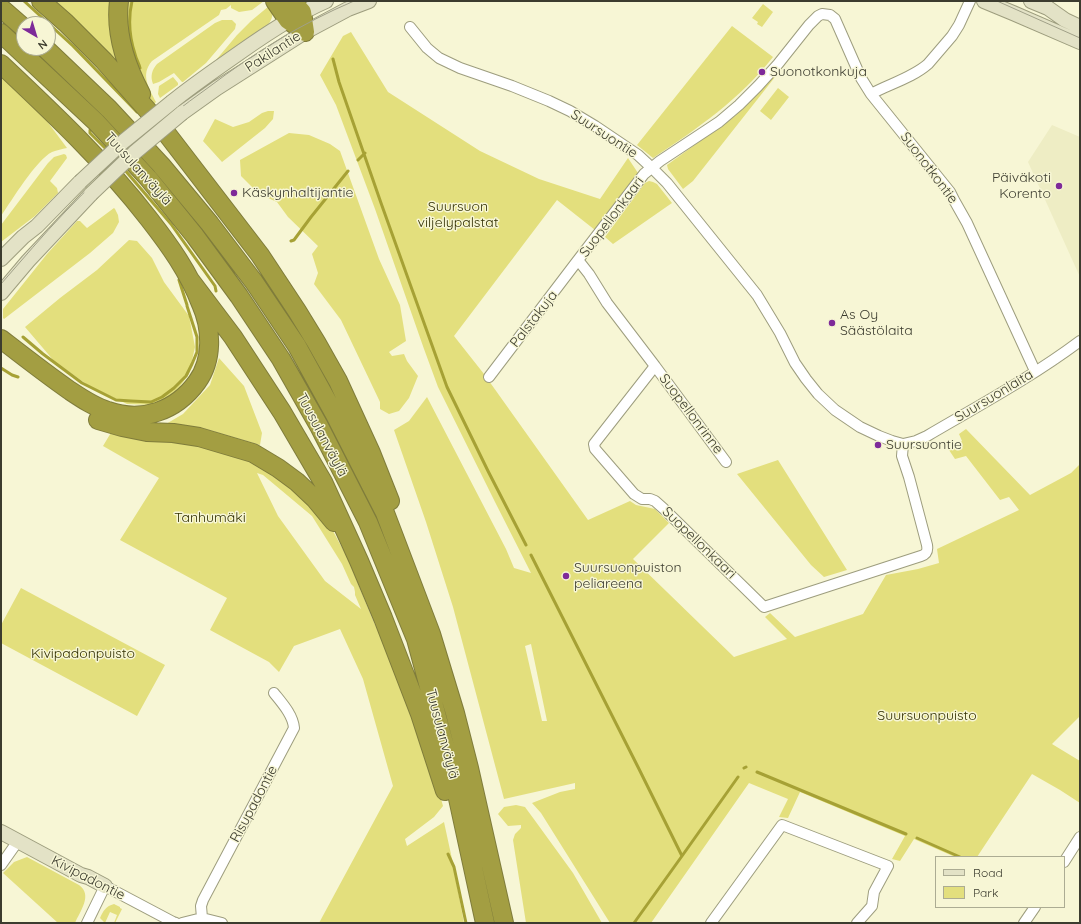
<!DOCTYPE html>
<html>
<head>
<meta charset="utf-8">
<style>
	body { margin:0 }
	#map { position:relative; width:1081px; height:924px; overflow:hidden; background:#f7f6d5; font-family:Quicksand,sans-serif }
	canvas { display:block }
	.frame { position:absolute; inset:0; border:2px solid #3c3c2f; pointer-events:none }
	.legend { position:absolute; left:935px; top:856px; width:130px; height:52px; box-sizing:border-box; background:#f7f6d5; border:1px solid #acac93; margin:0; padding:5px 7px; list-style:none; font-size:12px; color:#3c3c2f }
	.legend li { display:flex; align-items:center; gap:8px; height:20px }
	.legend b { width:20px; border:1px solid #acac93 }
	.north { position:absolute; left:16px; top:16px; width:40px; height:40px; box-sizing:border-box; background:#f7f6d5; border:1px solid #acac93; border-radius:50%; rotate:142deg; font-size:11px; font-weight:700; line-height:16px; text-align:center; color:#3c3c2f }
	.north::after { content:''; display:block; margin:auto; width:14px; height:18px; background:#7e2a99; clip-path:polygon(50% 0,100% 100%,50% 72%,0 100%) }
</style>
</head>
<body>
<div id="map">
<canvas width="1081" height="924"></canvas>
<div class="frame"></div>
<ul class="legend">
<li><b style="height:5px;background:#e3e2c6"></b>Road</li>
<li><b style="height:11px;background:#e3df7d"></b>Park</li>
</ul>
<div class="north">N</div>
</div>
<script>
const g = document.querySelector('canvas').getContext('2d');
g.lineJoin = 'round';
function paint(path, color) { g.fillStyle = color; g.fill(path, 'evenodd'); }
function trace(path, color, width, dash) { g.strokeStyle = color; g.lineWidth = width; g.lineCap = dash ? 'butt' : 'round'; g.setLineDash(dash || []); g.stroke(path); }
function label(font, color, halo, rows, align = 'center') {
  g.font = font + ' Quicksand,sans-serif'; g.lineWidth = 3; g.setLineDash([]); g.textBaseline = 'middle'; g.strokeStyle = halo; g.fillStyle = color; for (const [text, x, y, turn = 0] of rows) {
    g.save(); g.translate(x, y); g.rotate((+turn || 0) * Math.PI / 180); g.textAlign = isNaN(turn) ? turn : align; if (halo) g.strokeText(text, 0, 0); g.fillText(text, 0, 0); g.restore();
  }
}
const built = new Path2D(`
	M1052,125L1080,137V277L1028,162Z`);
const green = new Path2D(`
	M45,1H116L132,83Z
	M125,1H264L252,10L239,12L231,8V5L226,9L221,10L219,15L152,61C140,75 149,88 156,102L153,105L140,83L127,48Z
	M763,4L773,12L762,27L757,24L758,22L752,18Z
	M269,6C274,13 273,18 268,25L218,60H216L237,35L251,21Z
	M222,20H232L236,24L235,29L206,63L183,82H182L174,73L159,82L153,84C150,76 152,70 157,64L215,23Z
	M732,26L773,57C740,99 697,129 653,158L637,145Z
	M351,32L388,92L480,151L539,179L600,199L628,158L638,173L595,230L557,200L454,336L484,374L588,520L630,501L636,505L655,509L669,523L633,559L734,657L787,639L765,617L770,613L795,637L863,614L886,575L918,569L939,563L937,549L1019,510L1009,497L1000,500L966,456L955,459L949,450L962,441L959,434L966,429L1030,495L1071,473L1080,464V716L1052,744L1080,761V803L1060,790L1032,774L977,857H955L914,839L900,861L892,859L905,836L800,792L788,818L779,817L788,799L749,783L651,923H610L541,813L532,803L560,792L575,789V783L504,799L453,607L426,522L394,430L409,421L427,397L506,549L514,568L531,573L495,502L438,387L424,349L375,209L336,105L320,75L343,36ZM531,644L547,721H542L525,646Z
	M790,58L693,181L683,189L668,169L667,165L736,115Z
	M1,72L32,101L67,148C62,149 57,150 52,152C36,160 12,200 1,216Z
	M173,77L178,83V85L160,98L158,94L159,86Z
	M778,88L789,97L771,120L760,111Z
	M268,111H274L273,119L265,128L222,162L203,141L215,119L233,127L249,122L262,113Z
	M289,133L309,135L330,144L340,151L379,259L400,305L406,341L389,352L392,356L404,354L407,361L418,376L409,398L399,411L389,414L380,409V402L341,320L314,284L318,273L312,254L318,246L288,217L277,202L259,194L241,176L240,160Z
	M64,154L66,155L67,158L50,181L57,188L58,193L35,216L1,242V225L48,163L54,157Z
	M649,181L653,182L657,184L672,203L613,244L605,237L645,183Z
	M114,208L115,209L118,215L119,222L113,233L90,253L4,319L3,318V309L47,254L77,221H80L87,228Z
	M129,240L137,241L152,258L164,282L189,316L195,347L189,374L175,393L154,405L127,404L89,386L54,361L25,327L60,298L97,270Z
	M219,358L244,386L262,433L260,445L202,428L166,424L183,414L210,385Z
	M112,431L175,439L259,463L315,507L333,531L348,559L372,618L401,681L429,756L443,806L434,817L405,839L407,846L444,822L452,859L464,923H319L393,786L363,679L340,629L294,646L279,672L269,662L210,630L227,598L120,540L159,478L103,446ZM257,473L263,475L312,516L342,564L351,584L354,587L355,592V595L361,609L325,581L278,516Z
	M778,460L847,570L824,577L811,565L737,474Z
	M21,588L165,665L137,716L1,643V625Z
	M516,805L525,807L536,822L573,873L602,923H526L513,840L515,834L521,828V825L508,826L498,814L504,807Z
	M27,857L79,885C93,895 80,911 75,923H58L3,873L14,862Z
	M114,904L120,907V908L122,909L115,923H114L117,915L110,912L105,923L100,918C103,911 106,906 114,904Z`);
const stream = new Path2D(`
	M24,1L73,46L137,112
	M132,1C128,19 129,36 135,54C136,59 139,63 140,68
	M333,59L339,82L381,203L447,387L488,471L526,545
	M90,130V133L108,151
	M358,160L365,153
	M124,169L171,224L215,286L216,291
	M291,241L294,240L311,217L348,171
	M23,337L43,354L82,383L116,400L131,401L151,402L162,397L174,388L186,376L192,364L197,352V337L187,306V305L179,280
	M1,368L12,375L18,377
	M531,555L639,769L682,856L634,923
	M744,768L746,767
	M757,772L906,834
	M917,838L960,857
	M448,854L454,867L466,923
	M682,856L738,777`);
const street = new Path2D(`
	M410,27L427,48L439,58L460,68L512,86L549,101L570,111L595,126L638,155L652,168L667,183L757,295L780,333L795,363L806,379L818,394L835,410L860,427L879,436L892,441L903,444L916,441L927,436C978,406 1032,377 1080,341
	M871,94C889,84 912,78 928,64L952,36L959,25L970,1
	M655,366L726,462
	M489,377L578,260
	M903,444L902,456L909,477L927,545C928,551 927,554 921,556L764,607L664,509L655,501L650,499H642L634,494L595,449L594,444L655,366L607,303L589,274L578,260L644,174L660,161L719,122L739,105L758,86L778,64L809,25L818,16L822,14L830,15L835,19L861,78L871,94L950,192L954,200L967,223L1035,371
	M1064,862L1080,837
	M1,865L18,841
	M202,918L201,906L203,900L294,728C293,715 282,703 274,693
	M87,923L105,886L173,922L176,923
	M182,923L202,918L222,923
	M711,923L782,825L888,866L874,892L872,906L857,923
	M1024,923L1035,907`);
const secondary = new Path2D(`
	M984,1L1013,13L1080,42
	M1031,1L1048,8L1065,20L1080,27
	M172,102C194,84 218,68 242,51C269,32 296,14 326,1
	M182,113L217,88L305,32L348,9L369,1
	M1,259L23,237L37,226L80,182
	M1,293L28,261L91,194
	M1,832L81,875L88,877L105,886`);
const highway = new Path2D(`
	M41,1L66,23L104,61L157,121L260,255L297,311L316,342L338,381L371,453L390,501
	M119,1C115,33 126,66 141,94
	M275,1L288,20L305,32
	M292,1L302,12L305,32
	M1,8L24,28
	M1,33L96,122L148,178L195,236L239,296L281,359L319,426L368,522L416,639L454,780L485,923
	M45,48L109,109L161,165L210,224L254,282L297,346L335,415L385,513L431,634L455,713L469,768L504,923
	M1,64C53,113 105,162 149,219C170,246 188,271 201,304C212,329 213,360 197,382C176,411 142,423 108,411C94,407 81,398 69,390C46,374 23,356 1,339
	M190,280L233,337L282,412L323,482L359,561L383,618L420,714L445,791
	M98,420L122,427L147,432L173,433L199,437L253,453L278,468L297,482L315,499L334,522`);
const tram = new Path2D(`
	M997,1L1080,38
	M1,284C22,260 43,235 65,212C109,166 157,124 209,87C254,53 302,23 354,1`);
const secondaryBridge = new Path2D(`
	M80,182L124,141L172,102
	M91,194L134,153L182,113`);
const markers = [
	[762,72,4,"#7e2a99"],
	[1059,186,4,"#7e2a99"],
	[234,193,4,"#7e2a99"],
	[832,323,4,"#7e2a99"],
	[878,445,4,"#7e2a99"],
	[566,576,4,"#7e2a99"]
];
const streetNames = [
	["Pakilantie",273,52,-33],
	["Suursuontie",604,134,33],
	["Suonotkontie",929,168,53],
	["Tuusulanväylä",138,169,48],
	["Suopellonkaari",612,217,-53],
	["Palstakuja",534,319,-52],
	["Suursuonlaita",994,396,-31],
	["Suopellonrinne",691,414,53],
	["Tuusulanväylä",322,435,62],
	["Suopellonkaari",699,543,44],
	["Tuusulanväylä",442,734,75],
	["Risupadontie",254,804,-62],
	["Kivipadontie",88,878,27]
];
const poiNames = [
	["Suonotkonkuja",770,72],
	["Päiväkoti",1051,178,"right"],
	["Korento",1051,194,"right"],
	["Käskynhaltijantie",242,193],
	["As Oy",840,315],
	["Säästölaita",840,331],
	["Suursuontie",886,445],
	["Suursuonpuiston",574,568],
	["peliareena",574,584]
];
const parkNames = [
	["Suursuon",458,207],
	["viljelypalstat",458,223],
	["Tanhumäki",210,518],
	["Kivipadonpuisto",83,654],
	["Suursuonpuisto",927,716]
];
paint(built, '#eeedc4');
paint(green, '#e3df7d');
trace(stream, '#a6a135', 3);
trace(street, '#9d9d7e', 12);
trace(secondary, '#9d9d7e', 16);
trace(highway, '#7f7c3b', 20);
trace(street, '#fff', 10);
trace(secondary, '#e3e2c6', 14);
trace(highway, '#a39e42', 18);
trace(tram, '#a0a088', 1);
trace(secondaryBridge, '#9d9d7e', 16, []);
trace(secondaryBridge, '#e3e2c6', 14);
for (const [x, y, r, color] of markers) { const dot = new Path2D(); dot.arc(x, y, r, 0, 2 * Math.PI); g.fillStyle = color; g.fill(dot); trace(dot, '#f7f6d5', 1.5); }
label('14px', '#3c3c2f', '#f7f6d5', streetNames);
label('14px', '#3c3c2f', '#f7f6d5', poiNames, 'left');
label('14px', '#323002', '#f7f6d5', parkNames);
</script>
</body>
</html>
